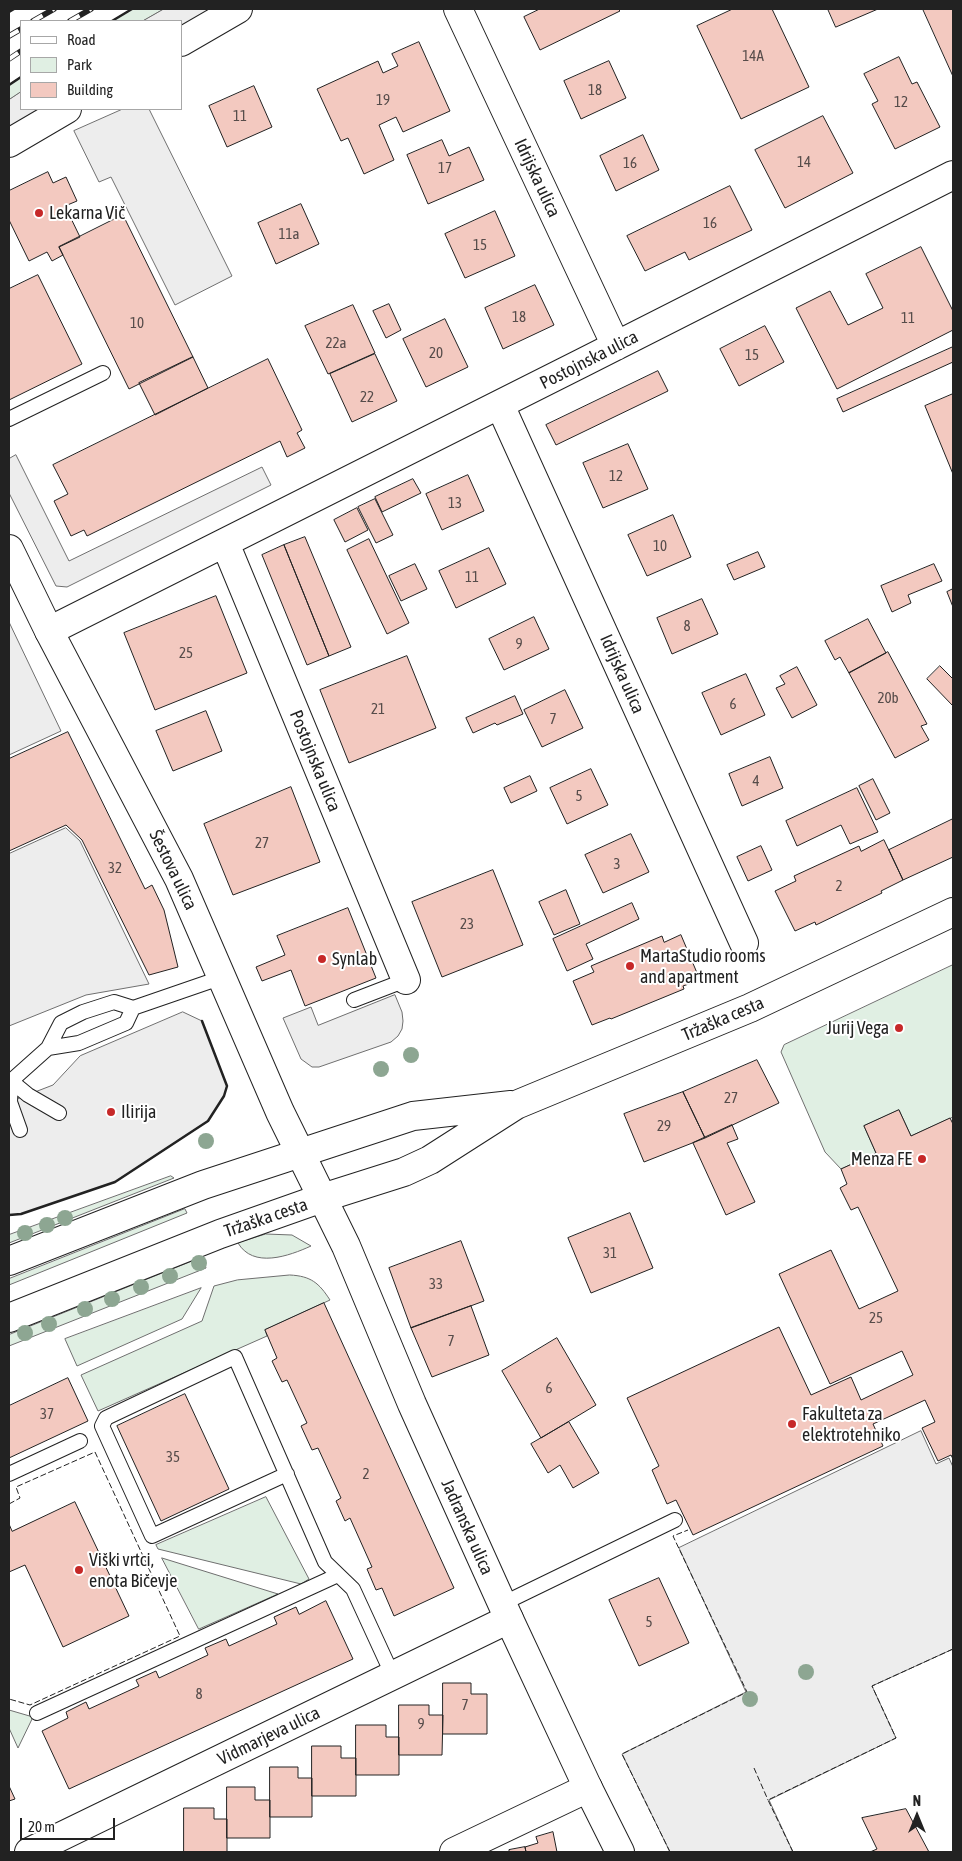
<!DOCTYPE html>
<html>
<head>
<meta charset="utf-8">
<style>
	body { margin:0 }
	#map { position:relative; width:962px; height:1861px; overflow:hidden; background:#fff; font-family:"Asap Condensed",sans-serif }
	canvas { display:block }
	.frame { position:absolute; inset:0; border:10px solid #222; pointer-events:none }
	.legend { position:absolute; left:20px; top:20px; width:162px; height:90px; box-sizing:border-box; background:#fff; border:1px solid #a7a7a7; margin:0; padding:6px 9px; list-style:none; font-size:15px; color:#222 }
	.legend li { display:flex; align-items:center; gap:10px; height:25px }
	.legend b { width:25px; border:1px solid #a7a7a7 }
	.north { position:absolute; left:892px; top:1791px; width:50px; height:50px; -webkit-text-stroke:4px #fff; paint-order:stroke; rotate:0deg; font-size:14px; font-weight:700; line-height:20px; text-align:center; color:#222 }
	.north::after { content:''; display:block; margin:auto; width:18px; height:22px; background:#222; clip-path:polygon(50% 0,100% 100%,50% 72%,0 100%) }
	.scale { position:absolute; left:20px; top:1818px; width:95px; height:22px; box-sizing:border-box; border:2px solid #222; border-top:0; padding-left:6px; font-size:15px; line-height:18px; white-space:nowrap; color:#222; -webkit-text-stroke:4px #fff; paint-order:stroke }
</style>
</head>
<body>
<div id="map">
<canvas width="962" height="1861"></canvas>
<div class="frame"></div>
<ul class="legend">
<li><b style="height:6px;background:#fff"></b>Road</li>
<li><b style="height:14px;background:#e0efe3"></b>Park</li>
<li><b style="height:14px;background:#f3c9c0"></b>Building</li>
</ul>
<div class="north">N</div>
<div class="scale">20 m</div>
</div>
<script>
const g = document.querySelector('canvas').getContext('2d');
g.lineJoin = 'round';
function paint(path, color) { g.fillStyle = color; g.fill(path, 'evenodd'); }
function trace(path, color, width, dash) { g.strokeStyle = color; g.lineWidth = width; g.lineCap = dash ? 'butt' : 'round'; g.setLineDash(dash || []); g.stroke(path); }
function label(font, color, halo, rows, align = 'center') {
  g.font = font + ' "Asap Condensed",sans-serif'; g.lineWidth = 4; g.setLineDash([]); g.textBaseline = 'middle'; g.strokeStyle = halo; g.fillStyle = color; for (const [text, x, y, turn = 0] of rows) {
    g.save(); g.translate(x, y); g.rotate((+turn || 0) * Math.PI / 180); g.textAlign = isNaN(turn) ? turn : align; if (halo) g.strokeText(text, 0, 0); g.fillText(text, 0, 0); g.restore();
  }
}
const green = new Path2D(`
	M132,9H164L143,21H112Z
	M21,77V92L9,100V85Z
	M953,965V1117L911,1136L899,1110L864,1126L876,1153L841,1169L825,1152L781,1052L784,1045Z
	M171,1176L174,1178L9,1243V1235Z
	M185,1209L187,1213L9,1285V1279Z
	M266,1234L292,1235L311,1246C289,1256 253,1269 238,1243Z
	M203,1257L206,1268L9,1346V1335Z
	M290,1275C311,1276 319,1283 330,1300L265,1330L267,1336L98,1411L81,1375L202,1321L214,1286L237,1280Z
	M201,1288L182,1319L77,1366L65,1339Z
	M266,1497L309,1579L301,1584L158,1549L156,1545Z
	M162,1558L278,1594L199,1629Z
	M9,1710L33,1717L18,1748L9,1728Z`);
const parking = new Path2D(`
	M164,9H212L181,27V21H143Z
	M21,92V109H42L9,128V100Z
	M123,109H149L232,276L175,305L111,177L99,182L74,131Z
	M16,455L69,561L262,467L271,485L67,587L56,586L9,493V459Z
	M9,622L61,731L9,755Z
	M66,828L80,841L149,984L86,995L9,1026V854Z
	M395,995L402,1012L403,1021L402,1029L398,1036L391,1042L319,1067H312L301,1059L283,1018L311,1007L318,1025Z
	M183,1012L202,1021L227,1086L224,1096L208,1121L115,1182L21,1214L9,1215V1102L53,1085L80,1056Z
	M921,1431L936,1464L949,1458L953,1467V1649L872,1686L896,1738L769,1800L793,1852H670L622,1754L746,1692L679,1548Z`);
const building = new Path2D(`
	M540,9H618L620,11L540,50L524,17Z
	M733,9H772L809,87L741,119L697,26Z
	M828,9H878L836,27Z
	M923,9H953V76Z
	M419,42L450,111L403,132L396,117L379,125L394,160L364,174L348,138L341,141L317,89L378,61L383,73L398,66L392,54Z
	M899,57L912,84L917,82L940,127L895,149L872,104L878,101L864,74Z
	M609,61L626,98L581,119L564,81Z
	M254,86L272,127L227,147L209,106Z
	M823,116L853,173L785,208L755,150Z
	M643,135L659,170L616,191L600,156Z
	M442,140L449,156L469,147L484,180L428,204L407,155Z
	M48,172L53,183L66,177L77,201L65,206L80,237L59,247L63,255L52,261L47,252L29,261L9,220V191Z
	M730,186L752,230L689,260L685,252L645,271L627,236Z
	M301,204L319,244L276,264L258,223Z
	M495,211L515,256L465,278L445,234Z
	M123,215L193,357L129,389L59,247Z
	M921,247L953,311V330L837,389L796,308L830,291L848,325L883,308L866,274Z
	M38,275L82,364L9,400V289Z
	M535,285L554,325L503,349L485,308Z
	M389,304L401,330L386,338L373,311Z
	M353,305L375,353L328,374L305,326Z
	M445,319L468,367L426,387L403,339Z
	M765,326L784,362L739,386L720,349Z
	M953,347V362L843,412L837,399Z
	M375,354L397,401L352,422L330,374Z
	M193,357L208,388L155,415L139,383Z
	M268,359L302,430L297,433L305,448L287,457L280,441L87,536L84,530L71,536L54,501L68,494L53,465Z
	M658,371L668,391L556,445L546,425Z
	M953,394V474L925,406Z
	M628,444L648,489L603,508L583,463Z
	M468,475L484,511L442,530L426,494Z
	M413,479L421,493L382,512L375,497Z
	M375,499L393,535L376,543L358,507Z
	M357,508L368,530L345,542L334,520Z
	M673,515L691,557L647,576L628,535Z
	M305,537L351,647L329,656L284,545Z
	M369,539L409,623L387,634L347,550Z
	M284,545L329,656L307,665L262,555Z
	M489,548L506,584L456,608L439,571Z
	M758,552L765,567L734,580L727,565Z
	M415,564L427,589L401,601L389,576Z
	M934,564L942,581L908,595L911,603L892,612L881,586Z
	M953,589V607L947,592Z
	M216,596L247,673L155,710L124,633Z
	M702,599L718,634L672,654L657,618Z
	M534,617L549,649L504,670L489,639Z
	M868,619L886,653L849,673L840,657L835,660L825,641Z
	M888,652L927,724L921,726L929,740L895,758L849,673Z
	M407,656L436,728L349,763L320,690Z
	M940,666L953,679V706L927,679Z
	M797,667L817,705L792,718L776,688L785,684L780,676Z
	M746,674L765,715L721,735L702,693Z
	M565,690L583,728L542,747L524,710Z
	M515,696L523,714L497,725L495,723L473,733L466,718Z
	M206,711L222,751L173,771L156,731Z
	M68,732L145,889L152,885L164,910L178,967L149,975L82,840L66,825L9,851V759Z
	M770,757L783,788L742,806L729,774Z
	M591,769L608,805L567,824L550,788Z
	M530,776L537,791L511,803L504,788Z
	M873,779L890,813L876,820L859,786Z
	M291,787L320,862L233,895L204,824Z
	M857,788L878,832L850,844L841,825L797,846L786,821Z
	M953,819V857L903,880L889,850Z
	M631,834L649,872L603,893L585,855Z
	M884,840L903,880L881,891L882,893L816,925L815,922L795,931L775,891L796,881L794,876L859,846L861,851Z
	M761,846L772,870L748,881L737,857Z
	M493,870L523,945L442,977L412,902Z
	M566,890L580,924L554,935L539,902Z
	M632,903L639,919L586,944L593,959L567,971L553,939Z
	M348,908L376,978L305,1006L291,970L262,981L256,967L285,955L277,936Z
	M681,935L700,980L683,986L684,989L611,1019L610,1018L592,1025L573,981L594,972L591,966L662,936L664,942Z
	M757,1060L779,1103L705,1138L683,1092Z
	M683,1092L705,1138L644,1162L624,1114Z
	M899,1110L911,1136L950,1118L953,1124V1459L951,1455L938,1461L922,1428L935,1422L925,1400L873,1424L883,1446L693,1535L676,1500L667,1504L652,1470L659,1466L627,1398L779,1327L811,1395L851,1377L861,1400L913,1375L902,1351L830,1384L779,1274L831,1250L859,1309L898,1291L858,1207L851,1210L840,1188L847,1184L841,1169L876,1153L864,1126Z
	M732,1125L738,1139L727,1143L755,1202L726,1215L693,1143Z
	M630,1213L653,1268L591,1293L568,1238Z
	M461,1241L484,1301L411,1328L389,1268Z
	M324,1303L454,1588L394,1616L382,1588L376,1590L367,1569L372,1567L350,1518L345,1521L336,1501L341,1498L318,1448L312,1450L301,1426L307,1423L287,1380L282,1382L272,1361L277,1358L265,1330Z
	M471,1306L489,1355L432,1377L411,1328Z
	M557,1338L596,1405L541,1438L502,1371Z
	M68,1378L88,1421L9,1458V1406Z
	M185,1394L229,1489L161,1521L117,1426Z
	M569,1422L599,1473L573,1488L560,1465L548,1473L531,1444Z
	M75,1502L129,1616L63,1647L25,1565L9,1572V1524L12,1531Z
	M659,1578L689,1643L639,1666L609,1600Z
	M326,1601L353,1659L69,1789L42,1731L68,1718L66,1712L86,1702L89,1709L139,1686L136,1680L156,1671L159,1678L208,1655L205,1648L226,1639L229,1646L277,1624L274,1617L296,1607L299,1614Z
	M443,1683H471V1694H487V1734H443Z
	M399,1705H429V1715H443L442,1755H399Z
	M356,1725H386V1737H399V1775H356Z
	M312,1746H341V1758H356V1796H312Z
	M270,1767H298V1778H312V1817H270Z
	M9,1786L15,1799L9,1801Z
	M227,1787H255V1800H270V1838H227Z
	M184,1808H214V1819H227V1852H184Z
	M906,1809L929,1852H870L877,1849L862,1818Z
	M553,1832L557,1852H526L525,1847L538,1843L536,1837Z
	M525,1847L526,1852H509V1850Z`);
const lane = new Path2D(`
	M9,419L103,373
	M354,1000L406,980
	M48,1048L79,1043L126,1023L133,1008
	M9,1081H11L48,1048L61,1023L83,1012L114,1002L133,1008L223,977
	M11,1081L28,1095L59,1113
	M11,1081L10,1102L20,1130
	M9,1474L80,1441
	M287,1474L152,1536L102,1426L106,1418L235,1357L325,1562L353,1589L393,1676
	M502,1604L675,1520
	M37,1713L338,1575`);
const street = new Path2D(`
	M458,9L616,346
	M181,42L238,9
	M9,143L67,109
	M500,405L744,943
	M225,543L406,980
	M49,631L582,363L953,175
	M29,1852L509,1619
	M454,1852L588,1788`);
const secondary = new Path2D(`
	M9,549L49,631L179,879L280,1112L346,1246L412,1404L509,1619L588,1788L620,1852`);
const primary = new Path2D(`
	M9,1261L203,1185L413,1116L511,1105
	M9,1318L220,1234L322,1198L404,1172L430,1160L516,1105L750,1008L953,912`);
const rail = new Path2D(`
	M33,21L54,9
	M70,21L91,9
	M9,36L21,29
	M9,59L21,51`);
const fence = new Path2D(`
	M9,1504L20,1498L16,1487L95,1452L180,1636L30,1705L9,1699
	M754,1768L768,1800
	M670,1852L622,1754L747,1692L673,1536L688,1530
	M793,1852L768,1800L896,1738L872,1686L953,1649`);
const wall = new Path2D(`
	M9,12L14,9
	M112,21L132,9
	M9,85L21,77
	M9,1215L21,1214L115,1182L208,1121L224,1096L227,1086L202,1021`);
const trees = [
	[411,1055],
	[381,1069],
	[206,1141],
	[65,1218],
	[47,1225],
	[25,1233],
	[199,1263],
	[170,1276],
	[141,1287],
	[112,1299],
	[85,1309],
	[49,1324],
	[25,1333],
	[806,1672],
	[750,1699]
];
const markers = [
	[39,213,5,"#c62828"],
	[322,959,5,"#c62828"],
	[630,966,5,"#c62828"],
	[899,1028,5,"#c62828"],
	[111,1112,5,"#c62828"],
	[922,1159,5,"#c62828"],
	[792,1424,5,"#c62828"],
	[79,1570,5,"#c62828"]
];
const numberNames = [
	["14A",753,56],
	["18",595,90],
	["19",383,100],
	["12",901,102],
	["11",240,116],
	["14",804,162],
	["16",630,163],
	["17",445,168],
	["16",710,223],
	["11a",289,234],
	["15",480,245],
	["18",519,317],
	["11",908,318],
	["10",137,323],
	["22a",336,343],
	["20",436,353],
	["15",752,355],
	["22",367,397],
	["12",616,476],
	["13",455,503],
	["10",660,546],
	["11",472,577],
	["8",687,626],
	["9",519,644],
	["25",186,653],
	["20b",888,698],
	["6",733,704],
	["21",378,709],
	["7",553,719],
	["4",756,781],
	["5",579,796],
	["27",262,843],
	["3",617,864],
	["32",115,868],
	["2",839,886],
	["23",467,924],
	["27",731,1098],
	["29",664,1126],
	["31",610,1253],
	["33",436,1284],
	["25",876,1318],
	["7",451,1341],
	["6",549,1388],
	["37",47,1414],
	["35",173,1457],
	["2",366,1474],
	["5",649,1622],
	["8",199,1694],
	["7",465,1705],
	["9",421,1724]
];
const streetNames = [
	["Idrijska ulica",537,178,65],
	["Postojnska ulica",589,360,-27],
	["Idrijska ulica",622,674,66],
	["Postojnska ulica",315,761,68],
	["Šestova ulica",173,870,64],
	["Tržaška cesta",723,1019,-23],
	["Tržaška cesta",266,1218,-19],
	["Jadranska ulica",467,1527,66],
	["Vidmarjeva ulica",269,1736,-26]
];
const poiNames = [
	["Lekarna Vič",49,213],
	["MartaStudio rooms",640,956],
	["and apartment",640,977],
	["Synlab",332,959],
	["Jurij Vega",889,1028,"right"],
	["Ilirija",121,1112],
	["Menza FE",912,1159,"right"],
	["Fakulteta za",802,1414],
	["elektrotehniko",802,1435],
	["Viški vrtci,",89,1560],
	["enota Bičevje",89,1581]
];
paint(green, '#e0efe3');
trace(green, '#6f6f6f', 1);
paint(parking, '#ededed');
trace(parking, '#6f6f6f', 1);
paint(building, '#f3c9c0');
trace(building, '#222', 1);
trace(lane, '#222', 16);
trace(street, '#222', 30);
trace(secondary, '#222', 30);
trace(primary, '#222', 30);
trace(lane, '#fff', 14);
trace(street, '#fff', 28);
trace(secondary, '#fff', 28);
trace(primary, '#fff', 28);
trace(rail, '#222', 5.5);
trace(rail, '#fff', 4, [11]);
trace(fence, '#222', 1, [6, 2.5]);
trace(wall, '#222', 2.5);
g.fillStyle = '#8da692';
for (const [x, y] of trees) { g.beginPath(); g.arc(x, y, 8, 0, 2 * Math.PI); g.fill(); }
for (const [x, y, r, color] of markers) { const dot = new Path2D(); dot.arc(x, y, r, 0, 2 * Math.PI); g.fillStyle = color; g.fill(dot); trace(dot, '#fff', 2); }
label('15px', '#564c4a', null, numberNames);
label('18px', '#222', '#fff', streetNames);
label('18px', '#222', '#fff', poiNames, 'left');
</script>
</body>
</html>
